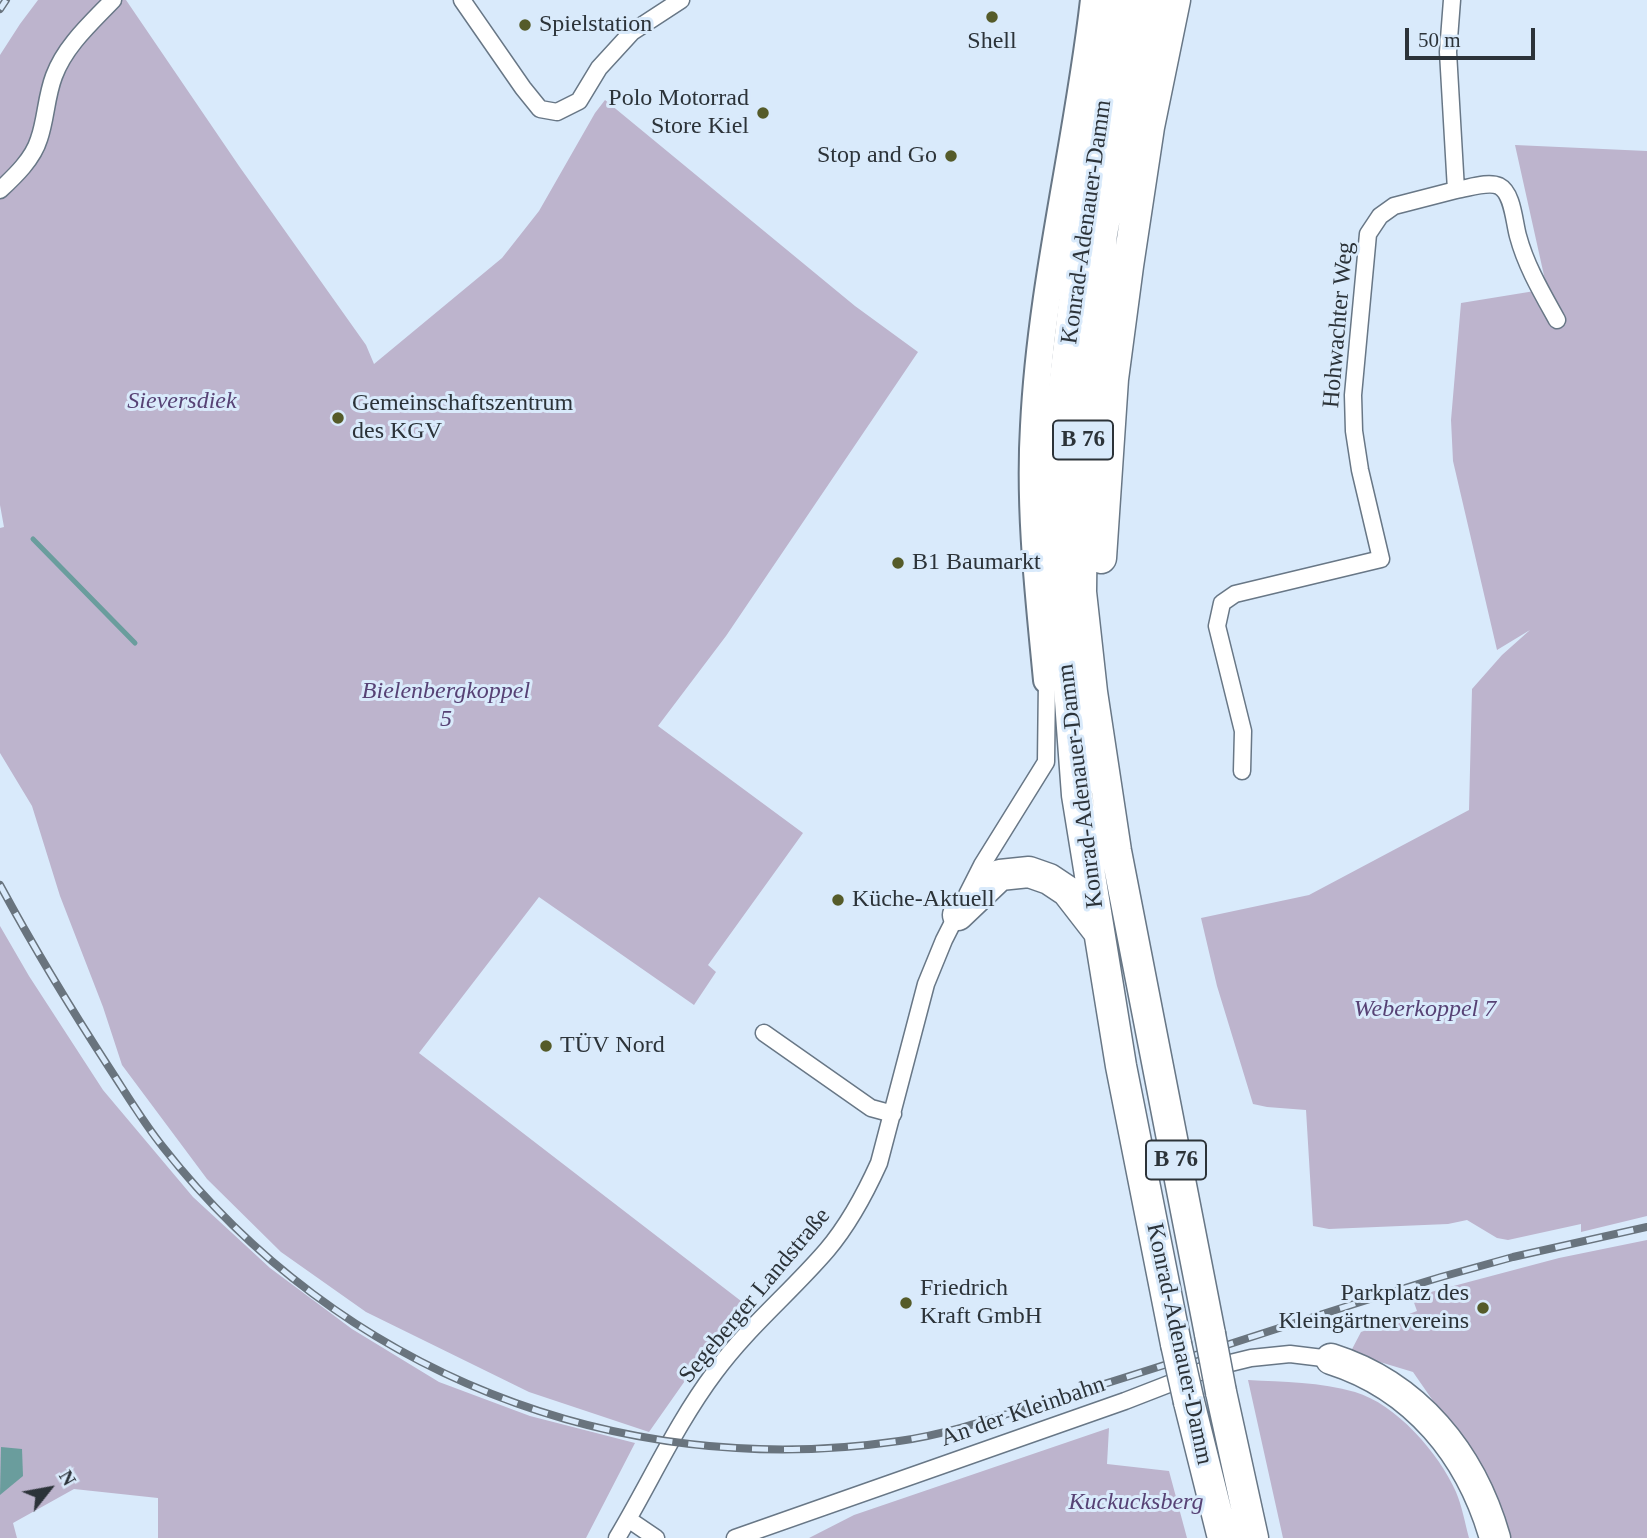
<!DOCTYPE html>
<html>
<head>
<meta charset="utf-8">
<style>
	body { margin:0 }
	#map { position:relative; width:1647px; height:1538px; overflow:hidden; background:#d9eafb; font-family:"Times New Roman",serif }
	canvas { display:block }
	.north { position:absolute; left:14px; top:1454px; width:70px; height:70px; -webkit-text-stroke:5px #d9eafb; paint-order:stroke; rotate:59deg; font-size:19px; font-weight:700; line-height:28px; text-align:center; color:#2c3339 }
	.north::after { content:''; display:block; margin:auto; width:24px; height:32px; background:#2c3339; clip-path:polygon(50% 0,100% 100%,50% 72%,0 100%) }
	.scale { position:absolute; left:1405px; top:28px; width:130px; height:32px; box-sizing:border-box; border:4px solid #2c3339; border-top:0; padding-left:9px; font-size:21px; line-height:24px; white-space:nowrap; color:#2c3339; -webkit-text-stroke:5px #d9eafb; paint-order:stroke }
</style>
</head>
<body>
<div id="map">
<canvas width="1647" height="1538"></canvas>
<div class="north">N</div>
<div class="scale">50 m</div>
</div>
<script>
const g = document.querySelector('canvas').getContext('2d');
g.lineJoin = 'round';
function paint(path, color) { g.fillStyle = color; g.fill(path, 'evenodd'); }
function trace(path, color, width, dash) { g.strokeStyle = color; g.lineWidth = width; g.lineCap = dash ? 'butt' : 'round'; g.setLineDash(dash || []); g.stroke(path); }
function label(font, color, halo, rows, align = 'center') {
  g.font = font + ' "Times New Roman",serif'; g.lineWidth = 6; g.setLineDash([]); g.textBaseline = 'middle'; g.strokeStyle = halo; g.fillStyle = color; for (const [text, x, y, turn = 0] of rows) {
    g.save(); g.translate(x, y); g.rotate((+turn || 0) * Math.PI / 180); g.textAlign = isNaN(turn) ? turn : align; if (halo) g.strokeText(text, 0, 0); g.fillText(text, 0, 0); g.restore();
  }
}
const green = new Path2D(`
	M38,0H126L239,166L366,345L374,364L502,258L539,211L595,113L605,100L855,306L918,352L726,636L658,726L803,833L708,965L716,972L694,1005L539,897L419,1053L741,1301L649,1432L529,1392L366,1312L281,1252L207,1179L122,1065L103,1007L60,896L32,806L0,753V528L4,527L0,505V55L20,24Z
	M1515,145L1647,151V1216L1581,1232V1224L1508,1240L1497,1238L1467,1220L1448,1224L1329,1229L1313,1226L1306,1110L1267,1107L1253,1104L1217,986L1201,918L1309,895L1469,810L1472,689L1502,655L1530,630L1497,650L1453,461L1451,420L1461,303L1547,289Z
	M0,926L29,976L103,1090L193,1197L270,1268L352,1329L439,1382L530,1416L635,1443L586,1538H158V1498L74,1489L13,1523L17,1538H0Z
	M1647,1240V1538H1510L1492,1486L1413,1372L1350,1353L1361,1332L1417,1311L1412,1297L1559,1258Z
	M1248,1380C1283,1382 1321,1382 1355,1392C1396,1404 1439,1453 1456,1492C1462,1506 1465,1523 1469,1538H1283Z
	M1109,1428L1107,1464L1169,1471L1187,1538H809L854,1515Z`);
const water = new Path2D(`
	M1,1447L22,1449L23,1476L0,1495Z`);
const stream = new Path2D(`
	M33,539L135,643`);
const street = new Path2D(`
	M462,0L523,88L540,109L557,112L579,101L599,68L632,32L681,0
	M0,190C15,176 33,159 39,139C46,119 46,97 54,76C65,46 91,23 113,0
	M1456,190C1469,188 1488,181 1499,186C1513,193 1514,222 1518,236C1526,266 1542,293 1557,320
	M1242,771L1243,731L1217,626L1222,603L1235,594L1381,559L1360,470L1354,431L1353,395L1368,234L1380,216L1394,206L1456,190L1448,52L1452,0
	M764,1033L871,1108L893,1114
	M628,1519L656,1538
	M617,1538C650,1483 676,1424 715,1372C748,1327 791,1292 827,1250C849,1224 865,1194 879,1163L926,984L944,940L982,865L1046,762L1047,680
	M735,1538L1125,1401L1210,1368L1251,1358L1290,1354L1331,1359`);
const primary = new Path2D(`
	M1047,680C1039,596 1029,510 1034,426C1041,282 1078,142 1094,0`);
const highway = new Path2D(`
	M1121,0L1083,226L1060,420L1059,552L1077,795L1121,1066L1176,1344
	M1145,0L1102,234L1083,423L1081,592L1092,692L1116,851L1210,1334
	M1101,558L1113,379L1128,266L1149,127L1175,0
	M958,915L1000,875L1029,872L1049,879L1067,891L1098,931
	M1331,1359C1416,1386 1471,1454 1495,1538
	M1221,1392L1253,1538
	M1189,1402L1223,1538`);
const rail = new Path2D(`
	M0,9L6,0
	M0,885C34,948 71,1009 110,1069C127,1095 143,1122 163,1147C339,1372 617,1482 899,1441C956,1433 1010,1412 1065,1396C1191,1358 1315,1315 1441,1277L1513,1257L1647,1227`);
const highwayBridge = new Path2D(`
	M1210,1334L1221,1392
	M1176,1344L1189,1402`);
const markers = [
	[992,17,7,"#555b29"],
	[525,25,7,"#555b29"],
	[763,113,7,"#555b29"],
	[951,156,7,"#555b29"],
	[338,418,7,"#555b29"],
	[898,563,7,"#555b29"],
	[838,900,7,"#555b29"],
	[546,1046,7,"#555b29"],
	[906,1303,7,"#555b29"],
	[1483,1308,7,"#555b29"]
];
const shields = [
	[1083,440,60],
	[1176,1160,60]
];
const shieldNames = [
	["B 76",1083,440],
	["B 76",1176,1160]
];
const poiNames = [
	["Spielstation",539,25],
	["Shell",992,42,"center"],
	["Polo Motorrad",749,99,"right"],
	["Store Kiel",749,127,"right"],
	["Stop and Go",937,156,"right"],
	["Gemeinschaftszentrum",352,404],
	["des KGV",352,432],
	["B1 Baumarkt",912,563],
	["Küche-Aktuell",852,900],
	["TÜV Nord",560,1046],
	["Friedrich",920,1289],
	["Kraft GmbH",920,1317],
	["Parkplatz des",1469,1294,"right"],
	["Kleingärtnervereins",1469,1322,"right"]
];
const streetNames = [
	["Konrad-Adenauer-Damm",1087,222,-82],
	["Hohwachter Weg",1339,325,-85],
	["Konrad-Adenauer-Damm",1081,786,-97],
	["Segeberger Landstraße",755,1296,-50],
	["Konrad-Adenauer-Damm",1179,1344,78],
	["An der Kleinbahn",1023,1412,-19]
];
const parkNames = [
	["Sieversdiek",182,402],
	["Bielenbergkoppel",446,692],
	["5",446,720],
	["Weberkoppel 7",1425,1010],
	["Kuckucksberg",1136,1503]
];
paint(green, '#bdb4cd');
paint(water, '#6a9d9d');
trace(stream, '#6a9d9d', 5);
trace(street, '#687786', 19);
trace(primary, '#687786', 30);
trace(highway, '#687786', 33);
trace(street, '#fff', 16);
trace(primary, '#fff', 26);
trace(highway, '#fff', 30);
trace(rail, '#69747e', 8);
trace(rail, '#d9eafb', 5, [16]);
trace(highwayBridge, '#687786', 33, []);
trace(highwayBridge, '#fff', 30);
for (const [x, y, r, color] of markers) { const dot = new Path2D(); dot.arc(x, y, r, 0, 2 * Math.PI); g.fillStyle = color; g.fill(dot); trace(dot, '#d9eafb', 2.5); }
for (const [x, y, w] of shields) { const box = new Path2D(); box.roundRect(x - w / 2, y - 19.5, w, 39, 5); g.fillStyle = '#d9eafb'; g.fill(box); trace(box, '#2c3339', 2); }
label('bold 23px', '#2c3339', null, shieldNames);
label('24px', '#2c3339', '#d9eafb', poiNames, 'left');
label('24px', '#2c3339', '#d9eafb', streetNames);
label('italic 24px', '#574275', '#d9eafb', parkNames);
</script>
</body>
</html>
